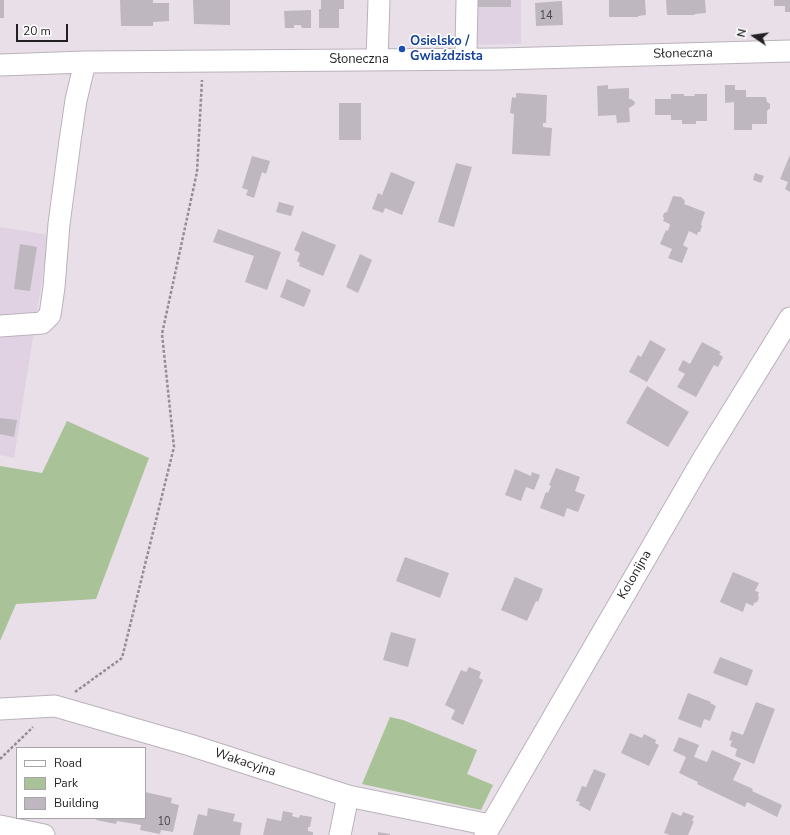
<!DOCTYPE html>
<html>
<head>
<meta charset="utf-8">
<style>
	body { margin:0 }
	#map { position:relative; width:790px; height:835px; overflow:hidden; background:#e8dfe9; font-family:"Nunito Sans",sans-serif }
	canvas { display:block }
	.legend { position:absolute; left:16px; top:747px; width:130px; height:72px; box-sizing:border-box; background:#fff; border:1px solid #a7a5a7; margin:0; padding:5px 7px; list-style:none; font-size:12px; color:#221f22 }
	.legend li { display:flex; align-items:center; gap:8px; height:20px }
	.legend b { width:20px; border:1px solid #a7a5a7 }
	.north { position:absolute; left:734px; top:16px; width:40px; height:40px; -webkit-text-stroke:3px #fff; paint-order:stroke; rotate:283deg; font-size:11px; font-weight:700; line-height:16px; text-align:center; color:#221f22 }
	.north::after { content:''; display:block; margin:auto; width:14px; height:18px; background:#221f22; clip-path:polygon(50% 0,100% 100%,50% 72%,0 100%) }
	.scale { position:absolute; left:16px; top:24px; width:52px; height:18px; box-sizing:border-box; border:2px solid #221f22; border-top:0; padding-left:5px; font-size:12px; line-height:14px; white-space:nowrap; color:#221f22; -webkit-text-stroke:3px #fff; paint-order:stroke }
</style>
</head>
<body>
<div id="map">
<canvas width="790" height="835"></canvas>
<ul class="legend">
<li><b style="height:5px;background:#fff"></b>Road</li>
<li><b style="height:11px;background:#a9c297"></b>Park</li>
<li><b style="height:11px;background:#beb7c0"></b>Building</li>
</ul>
<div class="north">N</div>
<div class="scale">20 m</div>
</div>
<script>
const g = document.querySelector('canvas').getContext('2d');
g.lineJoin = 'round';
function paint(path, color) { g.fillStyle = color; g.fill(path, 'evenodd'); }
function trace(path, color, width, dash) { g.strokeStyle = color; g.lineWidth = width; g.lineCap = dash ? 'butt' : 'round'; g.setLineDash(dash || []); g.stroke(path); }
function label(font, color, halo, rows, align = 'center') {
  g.font = font + ' "Nunito Sans",sans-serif'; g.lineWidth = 3; g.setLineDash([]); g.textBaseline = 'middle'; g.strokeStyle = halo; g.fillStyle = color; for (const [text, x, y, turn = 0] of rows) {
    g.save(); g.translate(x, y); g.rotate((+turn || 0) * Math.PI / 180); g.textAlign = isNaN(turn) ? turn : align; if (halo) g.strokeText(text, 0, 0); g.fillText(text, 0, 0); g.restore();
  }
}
const built = new Path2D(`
	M459,0H521V44L459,45Z
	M0,227L49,235L14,458L0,455Z`);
const green = new Path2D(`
	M67,421L149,458L96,599L16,604L0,641V466L42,473Z
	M390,717L403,720L477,750L467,774L493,785L481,810L362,784Z`);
const building = new Path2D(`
	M0,0H4V18H0Z
	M120,0H153V3H169V21L153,22V26H121Z
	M193,0H230V25L194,24Z
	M321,0H344V9H339V28H319V9H321Z
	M476,0H511V7H476Z
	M609,0H645L646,15L638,16V17H609Z
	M666,0H705L706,13L695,14L694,15H667Z
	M774,0H790V12H785V6H774Z
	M562,1L563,25L536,26L535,3Z
	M311,10V28H302L301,25H294V28H285L284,11Z
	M608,85V89L629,88V99H631L635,102L634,105L629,108L630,122L617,123L616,115L598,116L597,86Z
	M725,85H735V90H746V97H766L767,102L770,104V108L767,111V124H752V130H734V102L725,103Z
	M516,93L547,95L546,123H543V127L552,128L550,156L512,154L514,114L510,113L512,97L516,98Z
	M671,94H684V96H695L694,94H707V121H696V124H682V120H671V115H655V99H671Z
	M339,103H361V140H339Z
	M790,155V192L785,189L788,182L780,179Z
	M252,156L270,161L266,174L262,172L254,198L246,195L248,190L242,188Z
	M456,163L472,167L454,227L438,222Z
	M391,172L415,182L402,215L385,208L383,213L372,209L378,193L382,195Z
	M755,173L764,176L761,183L753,180Z
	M673,196L681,197L685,201L684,204L705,212L701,224L702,226L700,232H698L697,235L689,231L683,245L688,248L682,263L668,258L672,249L660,244L666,230L668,231L670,224L663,221L664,219L663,216L664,213L667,212Z
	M279,202L294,206L291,216L276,212Z
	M218,229L281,252L267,290L245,282L254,256L213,242Z
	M302,231L336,245L323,276L299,266L300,263L297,261L300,253L294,250Z
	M20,244L37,247L30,291L14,289Z
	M360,254L372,260L358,293L346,287Z
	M287,279L311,290L304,307L280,297Z
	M650,340L666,349L647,382L629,372L638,355L641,357Z
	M702,342L721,352L719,354L723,357L718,367L714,365L696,397L677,387L685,374L678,370L683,360L690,364Z
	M647,386L689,412L668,447L626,423Z
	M0,418L17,420L14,437L0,434Z
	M556,468L580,477L575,491L585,495L578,512L567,508L564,517L540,508L546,492L548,493L551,486L549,485Z
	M515,469L531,476L532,472L540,475L534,490L526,487L521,501L505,495Z
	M405,557L449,573L440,598L396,581Z
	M733,572L759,583L755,591L759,592L758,595L759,598L757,602L754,603L753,606L746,603L743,612L720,602Z
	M515,577L543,589L538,602L536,601L527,621L501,610Z
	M391,632L416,639L408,667L383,660Z
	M720,657L753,670L747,686L713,673Z
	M469,667L481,672L479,678L483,680L463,725L451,719L455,710L445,705L461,670L466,672Z
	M688,693L711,702L710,703L716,706L710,721L704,719L701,728L678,719Z
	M756,702L775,709L754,764L735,756L737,749L730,746L732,741L729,740L732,731L743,735Z
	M630,733L642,738L644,734L656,740L655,743L659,745L649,766L621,753Z
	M679,737L699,745L694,757L707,762L712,750L741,763L733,780L753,789L752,791L782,805L777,817L747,802L745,807L697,784L698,782L679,773L686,757L673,751Z
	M594,769L606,774L590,811L579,805L580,802L576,801L582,786L586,787Z
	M145,792L172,798L171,803L179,805L173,832L161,830L160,834L140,830L141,825L117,821L116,824L96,820L97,818H145Z
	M208,808L235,814L233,821L242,823L240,835H193L198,814L207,816Z
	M283,811L293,813L292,816L299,818L300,815L312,817L310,827H308V831L313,832V835H263L267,818L281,821Z
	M672,812L681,816L683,812L694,816L692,821H694L688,835H670L664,833Z
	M378,832L390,834V835H378Z`);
const path = new Path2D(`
	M75,692L122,658L174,447L162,334L197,172L202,80
	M0,759L33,727`);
const minor = new Path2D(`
	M467,0L466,50L468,59
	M377,60L379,0
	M0,65L85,62L500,59L790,51
	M0,326L42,323L50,315L54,287L59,224L70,141L76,100L85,62
	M0,709L55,706L190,745L348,796L490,825
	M0,826L44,835
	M340,835L348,796
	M485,835L703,459L790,318`);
const markers = [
	[402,49,4,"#1a4fb4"]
];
const numberNames = [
	["14",546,16],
	["10",164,822]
];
const transitNames = [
	["Osielsko /",410,42],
	["Gwiaździsta",410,57]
];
const streetNames = [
	["Słoneczna",683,54,-1],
	["Słoneczna",359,60],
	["Kolonijna",635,575,-60],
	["Wakacyjna",245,763,18]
];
paint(built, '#e0d2e2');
paint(green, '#a9c297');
paint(building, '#beb7c0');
trace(minor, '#bab2bb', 23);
trace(path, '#948d94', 2.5, [3, 2]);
trace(minor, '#fff', 21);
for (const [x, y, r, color] of markers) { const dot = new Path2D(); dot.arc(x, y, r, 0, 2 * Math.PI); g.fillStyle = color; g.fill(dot); trace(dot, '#fff', 1.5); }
label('11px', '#49454a', null, numberNames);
label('bold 13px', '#164399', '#fff', transitNames, 'left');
label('13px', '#221f22', '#fff', streetNames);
</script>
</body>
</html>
